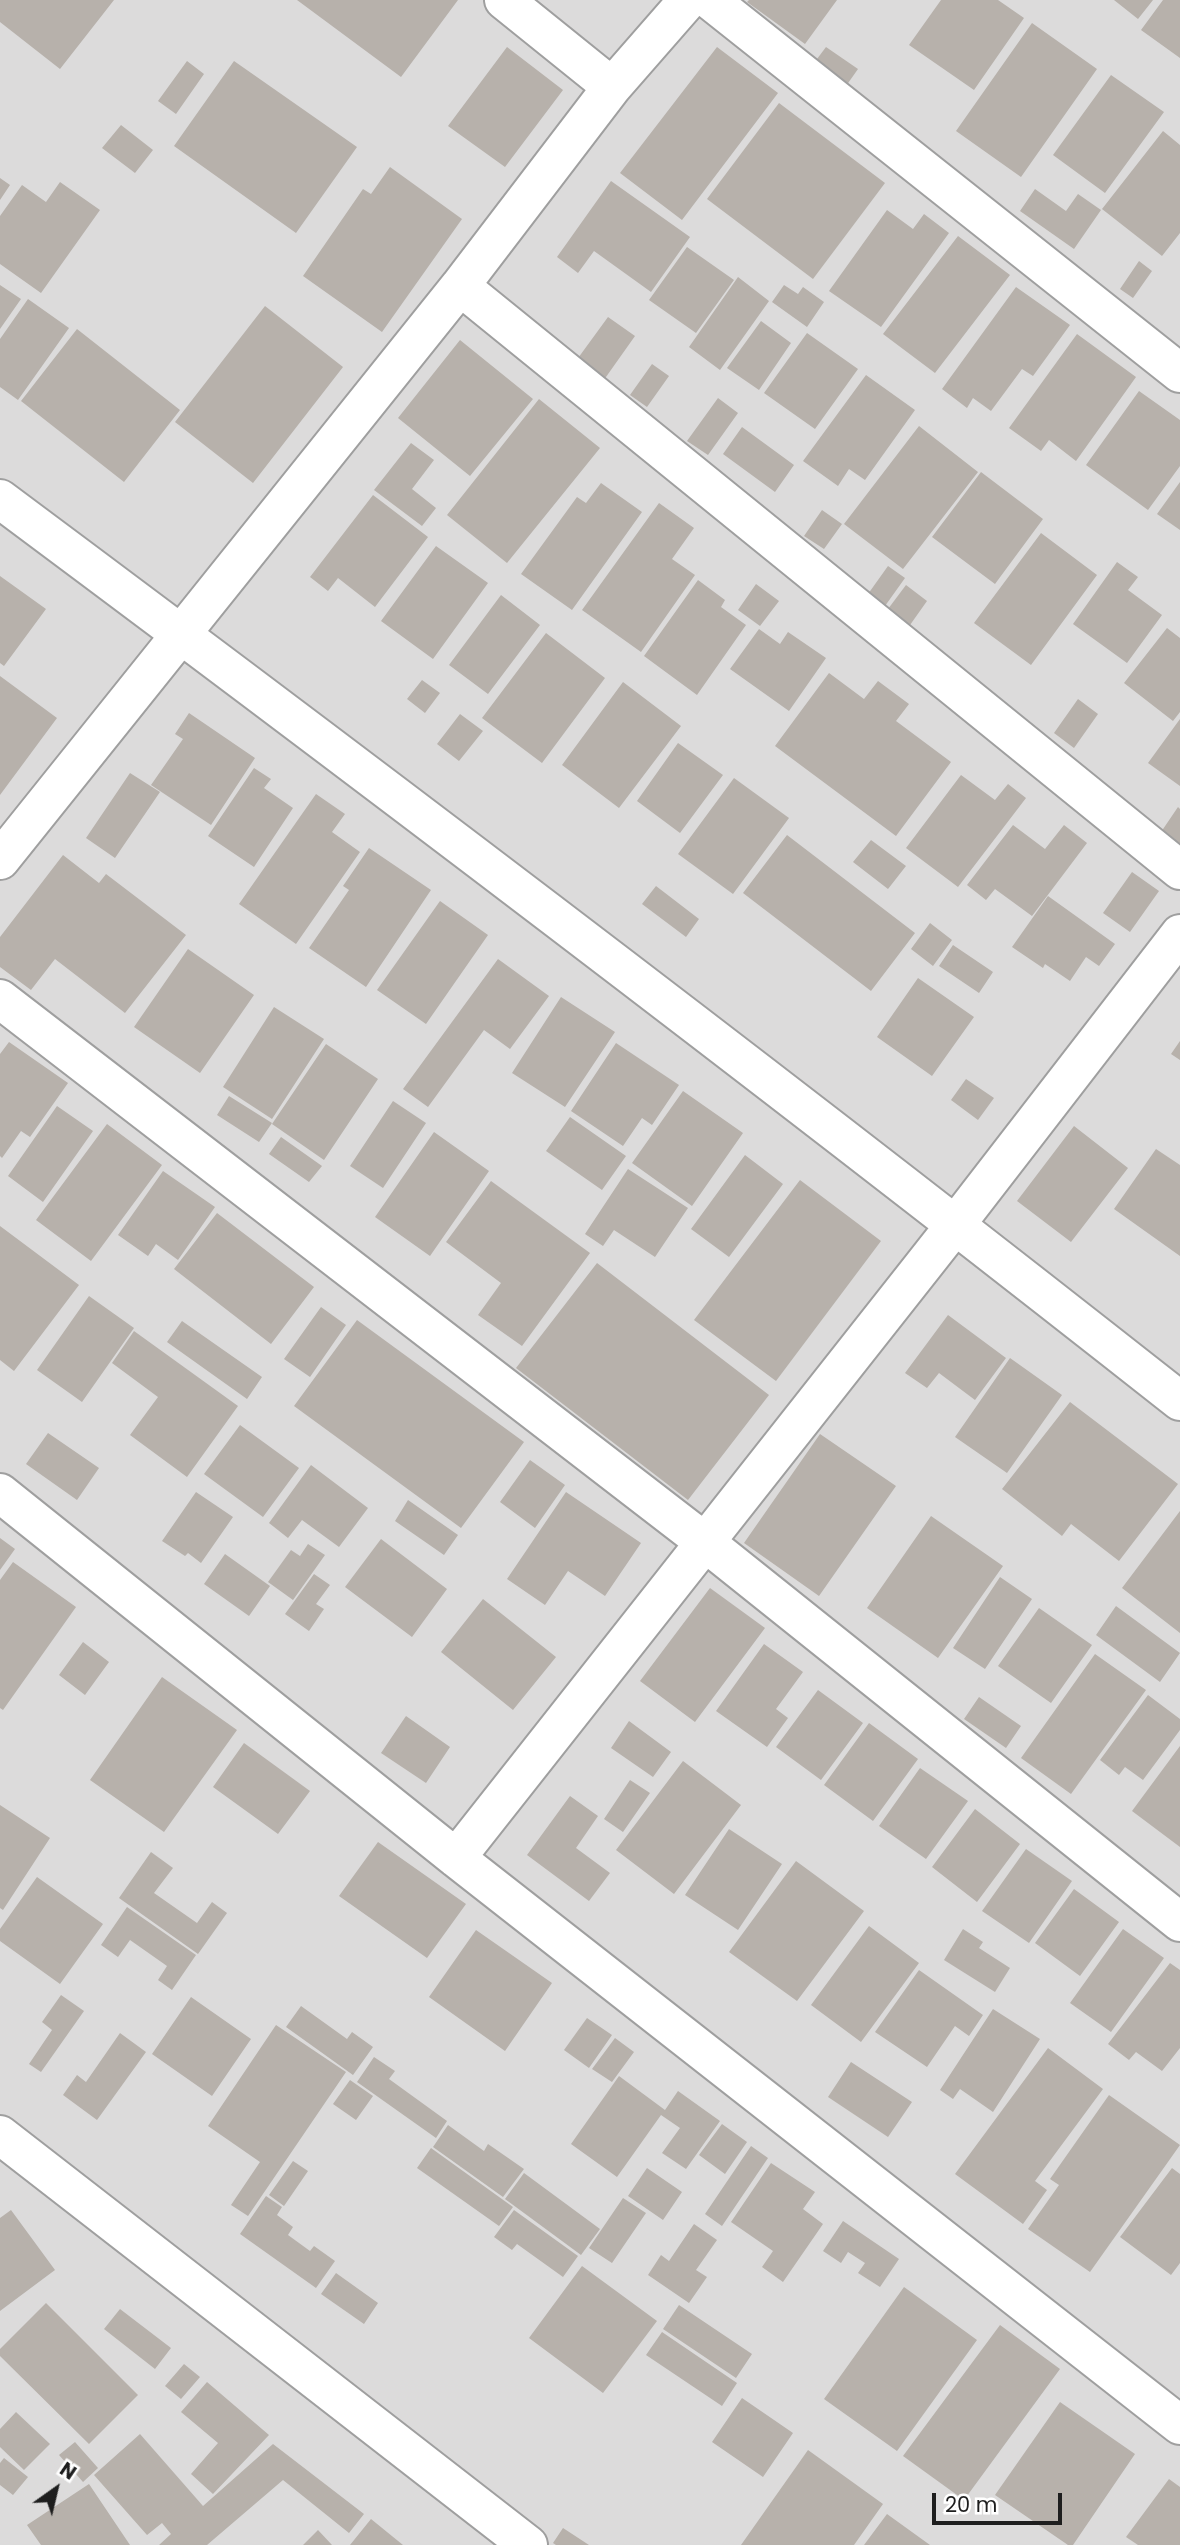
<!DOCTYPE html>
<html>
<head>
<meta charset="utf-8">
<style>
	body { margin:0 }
	#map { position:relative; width:1180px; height:2545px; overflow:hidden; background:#eeece5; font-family:Poppins,sans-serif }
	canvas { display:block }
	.north { position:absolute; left:21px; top:2454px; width:70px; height:70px; -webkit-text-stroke:5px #fff; paint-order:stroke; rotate:34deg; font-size:19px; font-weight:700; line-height:28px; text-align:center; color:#1e1e1e }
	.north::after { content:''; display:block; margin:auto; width:24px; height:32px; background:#1e1e1e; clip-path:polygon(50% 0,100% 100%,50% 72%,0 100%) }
	.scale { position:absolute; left:932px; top:2493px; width:130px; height:32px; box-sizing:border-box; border:4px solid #1e1e1e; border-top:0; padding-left:9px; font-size:21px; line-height:24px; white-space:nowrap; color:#1e1e1e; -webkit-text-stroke:5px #fff; paint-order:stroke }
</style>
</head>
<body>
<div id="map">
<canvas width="1180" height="2545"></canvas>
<div class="north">N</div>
<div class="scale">20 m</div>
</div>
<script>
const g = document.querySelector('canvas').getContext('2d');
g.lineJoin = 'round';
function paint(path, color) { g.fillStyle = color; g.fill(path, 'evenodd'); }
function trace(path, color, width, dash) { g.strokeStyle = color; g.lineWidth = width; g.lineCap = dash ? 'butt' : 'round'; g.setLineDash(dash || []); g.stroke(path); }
const residential = new Path2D(`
	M0,0H1180V2545H0Z`);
const building = new Path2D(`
	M0,0H114L60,69L0,22Z
	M297,0H458L401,77Z
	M749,0H837L805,44L747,2Z
	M941,0H998L1024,18L974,90L909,45Z
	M1114,0H1153L1138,19Z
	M1163,0H1180V58L1141,30Z
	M1032,23L1097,69L1021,177L956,131Z
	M507,47L563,90L505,167L448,126Z
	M717,47L778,93L682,220L620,173Z
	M826,47L858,69L846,86L814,63Z
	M187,61L204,74L176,114L158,101Z
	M234,61L357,147L296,233L174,146Z
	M1111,75L1164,112L1105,193L1053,155Z
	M779,103L885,183L813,279L707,199Z
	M121,125L153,150L135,173L102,148Z
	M1163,131L1180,145V233L1162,256L1102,209Z
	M390,167L462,219L382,332L303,276L363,189L371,194Z
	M0,178L10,185L0,200Z
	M611,181L690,237L651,292L594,251L578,273L557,257Z
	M60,182L100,210L41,293L0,264V216L22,185L46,202Z
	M1035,189L1066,211L1078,194L1101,210L1074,249L1020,211Z
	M887,210L913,229L924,214L949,233L881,327L829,291Z
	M958,236L1010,275L935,373L883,334Z
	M687,247L734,280L696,333L649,300Z
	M1139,261L1152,271L1133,298L1120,289Z
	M738,277L769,301L720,370L689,347Z
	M0,285L21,299L0,329Z
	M784,285L798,294L803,287L824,302L807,327L772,302Z
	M1016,287L1070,325L1033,376L1022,369L991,411L973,398L967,408L942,389Z
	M28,299L69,328L18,400L0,387V339Z
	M265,306L343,367L253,483L175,422Z
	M608,317L635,336L601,384L573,365Z
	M761,321L791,343L759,390L727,368Z
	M77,329L180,410L124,482L21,401Z
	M807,333L858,369L815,429L764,393Z
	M1077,334L1136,377L1076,461L1049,440L1041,451L1009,428Z
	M460,340L533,399L470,476L398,418Z
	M652,364L669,376L647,407L630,395Z
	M866,375L915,410L865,480L849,469L838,486L803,461Z
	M1139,391L1180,420V466L1148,510L1086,465Z
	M718,398L738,413L708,455L687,441Z
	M539,399L600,448L507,563L447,515Z
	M919,426L978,472L903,569L844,524Z
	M742,427L794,465L775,492L723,454Z
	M411,443L434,460L412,489L436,508L422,526L374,490Z
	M981,472L1043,519L995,584L932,537Z
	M1180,482V530L1157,514Z
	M601,483L642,512L572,610L521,574L577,497L586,503Z
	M373,495L428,537L375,607L338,578L328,591L310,577Z
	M659,503L694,528L672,559L695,575L641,652L582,610Z
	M822,510L842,524L824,549L804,536Z
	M1041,533L1097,575L1031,665L974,623Z
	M436,546L488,583L433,659L381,621Z
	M1117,562L1138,577L1128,590L1162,615L1127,663L1073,624Z
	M888,566L905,578L885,606L868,594Z
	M0,576L46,609L4,666L0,663Z
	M698,580L725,600L721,607L746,625L697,695L644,656Z
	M756,584L779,601L760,626L738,610Z
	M906,585L927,601L910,625L888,609Z
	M501,595L540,625L488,694L449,665Z
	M1167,628L1180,638V712L1173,721L1124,683Z
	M759,629L780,644L788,632L826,658L789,711L730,669Z
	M546,633L605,678L542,763L482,718Z
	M829,673L864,699L878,681L909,704L896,721L951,762L896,836L775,746Z
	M0,676L57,718L0,795Z
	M422,680L440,693L425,713L407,699Z
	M623,682L681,726L619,808L562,765Z
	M1078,699L1098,714L1074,748L1054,733Z
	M189,713L255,758L211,825L151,785L183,739L175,734Z
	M460,714L483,731L459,761L437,744Z
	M1180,719V786L1148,763Z
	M678,743L723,775L680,833L637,801Z
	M254,768L271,779L264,788L293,808L254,867L208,836Z
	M130,773L160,792L115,858L86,838Z
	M961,775L995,800L1008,784L1026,798L958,887L906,848Z
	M734,778L789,818L733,894L678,854Z
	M316,794L345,814L332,832L360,852L296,944L239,904Z
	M1178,807L1180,809V850L1159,835Z
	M1013,825L1045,849L1064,825L1087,843L1032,916L995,889L986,900L967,885Z
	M787,835L915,933L871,991L743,893Z
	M871,840L906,866L888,889L853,862Z
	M369,848L431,890L366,987L309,948L349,890L343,886Z
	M63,855L99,883L106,874L186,935L125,1013L55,959L31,990L0,967V937Z
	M1132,872L1159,891L1130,932L1103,913Z
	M656,886L699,919L686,937L642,904Z
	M1048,896L1115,944L1099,966L1086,957L1070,981L1045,964L1043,968L1012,947Z
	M440,901L488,935L426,1024L377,990Z
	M930,923L952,940L933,966L911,949Z
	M953,945L993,972L979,993L939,966Z
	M188,949L254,995L200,1073L134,1027Z
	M498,959L549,996L510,1049L484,1030L428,1107L403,1089Z
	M918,978L974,1017L932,1076L877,1037Z
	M561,997L615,1032L565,1107L512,1073Z
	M274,1007L324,1039L272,1119L223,1087Z
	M1180,1041V1060L1171,1054Z
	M9,1042L68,1083L30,1137L21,1131L2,1158L0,1156V1054Z
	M616,1043L679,1085L652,1125L642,1118L623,1146L571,1111Z
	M326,1044L378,1079L324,1160L272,1124Z
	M966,1079L994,1098L978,1120L951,1100Z
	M683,1091L743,1133L692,1206L632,1163Z
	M229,1096L272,1123L259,1142L217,1115Z
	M393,1101L426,1123L383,1188L350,1166Z
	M57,1106L93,1131L43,1202L8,1176Z
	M570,1117L626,1156L602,1190L546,1151Z
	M107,1124L162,1165L91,1261L36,1220Z
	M1074,1126L1128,1168L1071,1242L1017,1201Z
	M434,1132L489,1171L430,1256L375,1217Z
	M281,1137L322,1166L309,1182L269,1154Z
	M1156,1149L1180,1165V1256L1114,1209Z
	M745,1155L783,1184L729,1257L691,1229Z
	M628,1169L688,1208L655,1257L614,1230L603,1246L585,1234Z
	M163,1171L215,1207L178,1260L156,1244L148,1256L118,1235Z
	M800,1180L881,1241L776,1381L694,1320Z
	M491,1181L590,1253L522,1346L478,1315L501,1283L446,1242Z
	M217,1213L314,1287L271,1344L174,1269Z
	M0,1226L79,1285L14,1371L0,1360Z
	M597,1263L769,1395L688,1500L516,1368Z
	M89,1296L134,1328L82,1402L37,1370Z
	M321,1307L346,1325L310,1377L284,1359Z
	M948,1315L1006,1358L975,1400L939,1373L927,1388L905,1373Z
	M357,1320L524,1442L461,1528L294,1406Z
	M182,1321L262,1377L247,1399L167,1342Z
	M134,1331L238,1406L187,1477L130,1435L158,1397L112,1363Z
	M1010,1358L1062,1395L1007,1473L955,1437Z
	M1070,1402L1178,1484L1119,1561L1071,1524L1062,1536L1002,1489Z
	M240,1425L299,1468L263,1517L204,1474Z
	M48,1433L99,1468L77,1500L26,1464Z
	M820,1434L896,1486L819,1596L744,1543Z
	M530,1460L565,1485L535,1528L500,1502Z
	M311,1465L368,1508L339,1547L302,1520L288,1538L269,1523Z
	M196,1492L233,1517L201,1563L188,1553L185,1556L162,1541Z
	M566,1492L641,1543L605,1596L568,1571L545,1605L507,1579Z
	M408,1500L458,1535L444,1555L395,1521Z
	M1180,1511V1633L1122,1588Z
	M931,1516L1003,1566L938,1658L867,1608Z
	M0,1538L15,1549L0,1570Z
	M381,1539L447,1589L412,1637L345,1587Z
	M308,1544L325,1555L293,1600L268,1582L291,1550L300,1556Z
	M225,1554L270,1586L249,1616L204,1584Z
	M13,1562L76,1607L3,1710L0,1708V1580Z
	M314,1574L330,1585L316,1604L324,1609L309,1631L285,1614Z
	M1000,1577L1032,1599L985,1669L953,1648Z
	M710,1588L765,1628L695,1722L640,1681Z
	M483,1599L556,1657L513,1710L441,1652Z
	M1116,1606L1180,1653L1160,1682L1096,1635Z
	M1039,1608L1092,1645L1051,1703L998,1666Z
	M83,1642L109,1662L85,1695L59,1675Z
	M764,1644L803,1672L776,1709L788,1718L767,1747L716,1711Z
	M1095,1654L1146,1690L1071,1794L1021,1758Z
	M162,1677L237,1730L164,1832L90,1780Z
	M818,1690L863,1723L821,1780L776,1747Z
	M1148,1695L1180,1719V1730L1143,1780L1125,1767L1119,1775L1100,1760Z
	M979,1697L1021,1726L1006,1748L964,1719Z
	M406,1716L450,1747L426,1783L381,1753Z
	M629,1721L671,1752L653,1777L611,1748Z
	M869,1723L918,1759L873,1821L824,1785Z
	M244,1743L310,1791L278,1834L213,1787Z
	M1180,1746V1847L1132,1811Z
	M683,1761L741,1805L674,1894L616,1850Z
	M920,1768L968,1801L926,1859L879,1826Z
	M630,1780L650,1793L623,1832L604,1819Z
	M570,1796L598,1816L576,1848L610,1873L589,1901L527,1855Z
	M0,1805L50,1838L3,1910L0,1908Z
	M975,1809L1020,1844L977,1902L932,1867Z
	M729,1829L782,1864L738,1930L685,1895Z
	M378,1842L466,1904L427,1958L339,1896Z
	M1026,1849L1072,1881L1029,1943L982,1911Z
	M151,1852L173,1868L154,1893L197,1923L212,1902L227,1913L198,1954L119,1898Z
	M796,1861L864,1911L797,2001L729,1952Z
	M37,1877L103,1924L60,1984L0,1941V1929Z
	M1074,1889L1119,1922L1080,1976L1035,1943Z
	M127,1907L196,1955L172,1990L158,1980L167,1966L130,1940L118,1957L101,1945Z
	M869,1926L919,1963L861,2042L811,2005Z
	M963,1929L983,1942L979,1948L1010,1968L995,1992L944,1960Z
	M1123,1929L1164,1958L1111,2032L1070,2003Z
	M476,1930L552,1983L505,2051L429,1997Z
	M1170,1963L1180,1970V2048L1162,2071L1136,2052L1129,2060L1108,2044Z
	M919,1970L983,2015L969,2036L955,2026L927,2067L875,2032Z
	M61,1995L84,2011L41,2072L29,2064L52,2030L42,2022Z
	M191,1997L251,2039L212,2096L152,2054Z
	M301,2006L347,2039L352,2032L373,2047L353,2075L286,2027Z
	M993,2009L1040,2039L993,2112L960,2089L953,2099L940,2090Z
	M587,2018L612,2035L589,2068L564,2050Z
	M276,2025L346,2072L248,2216L231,2205L260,2162L208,2126Z
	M120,2033L146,2052L97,2120L63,2095L77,2075L86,2082Z
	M615,2038L634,2052L612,2082L592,2069Z
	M1048,2048L1103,2089L1035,2181L1047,2190L1023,2224L955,2174Z
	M374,2057L395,2071L389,2079L447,2121L436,2138L357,2082Z
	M851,2062L912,2102L888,2137L828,2097Z
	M619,2076L665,2110L678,2091L720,2121L686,2169L662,2153L680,2128L661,2115L617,2177L571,2144Z
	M350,2080L373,2096L356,2120L333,2104Z
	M1109,2095L1180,2145L1090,2272L1028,2229L1059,2185L1050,2179Z
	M722,2124L747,2142L725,2174L699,2155Z
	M448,2125L484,2151L488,2144L524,2169L503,2197L433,2147Z
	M751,2146L768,2158L722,2226L705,2214Z
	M431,2148L513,2207L499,2226L417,2168Z
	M293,2161L308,2171L284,2206L269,2195Z
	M771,2163L815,2192L803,2209L823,2224L783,2282L762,2267L773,2251L731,2222Z
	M647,2168L682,2192L663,2220L628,2196Z
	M1172,2168L1180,2174V2263L1171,2275L1120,2237Z
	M524,2173L600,2229L581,2255L505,2199Z
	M266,2196L282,2207L277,2215L293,2227L288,2235L310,2251L314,2246L335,2261L316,2288L240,2234Z
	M623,2198L646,2213L612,2263L589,2248Z
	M11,2210L55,2270L0,2311V2218Z
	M514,2210L578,2256L563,2277L517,2244L512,2250L494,2237Z
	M843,2221L899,2259L880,2287L858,2273L865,2263L848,2252L841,2263L823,2251Z
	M694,2224L717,2240L696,2270L707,2277L689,2303L648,2275L661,2255L669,2261Z
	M582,2266L657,2321L603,2393L529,2338Z
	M336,2273L378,2303L364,2324L321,2294Z
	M904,2287L977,2340L897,2451L824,2399Z
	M46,2303L138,2395L89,2444L0,2356V2349Z
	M679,2305L752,2354L736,2378L663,2329Z
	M120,2309L171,2348L155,2369L104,2329Z
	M1000,2325L1060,2369L964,2500L903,2456Z
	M662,2332L737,2383L722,2406L646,2355Z
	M184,2364L200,2377L181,2399L165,2386Z
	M207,2382L269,2435L213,2494L191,2474L218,2443L181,2412Z
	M742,2398L793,2433L763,2477L712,2442Z
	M1060,2402L1135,2454L1073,2545H1068L995,2495Z
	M16,2412L50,2444L24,2470L0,2447V2429Z
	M140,2434L203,2506L273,2444L364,2514L349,2533L283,2480L207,2545H159L171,2534L162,2523L147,2535L94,2475Z
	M75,2442L98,2468L83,2482L59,2455Z
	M808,2450L883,2504L854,2545H741Z
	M4,2458L28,2477L13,2495L0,2485V2463Z
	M1169,2479L1180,2487V2545H1138L1126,2537Z
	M89,2484L130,2545H41L27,2525Z
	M887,2514L930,2545H864Z
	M371,2519L403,2545H350Z
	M563,2528L589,2545H556L553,2543Z
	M318,2530L332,2545H303Z`);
const street = new Path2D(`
	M504,0L612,87
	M710,0L1180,373
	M460,286L1180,870
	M0,499C397,795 792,1095 1180,1401
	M0,860L460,286L612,87L688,0
	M0,999L706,1543L1180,1922
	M0,1493L456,1858L1180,2425
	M456,1858L956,1224L1180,934
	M0,2135L528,2545`);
paint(residential, '#dcdbdb');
paint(building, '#b7b1ab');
trace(street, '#9f9f9f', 42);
trace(street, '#fff', 38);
</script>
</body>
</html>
